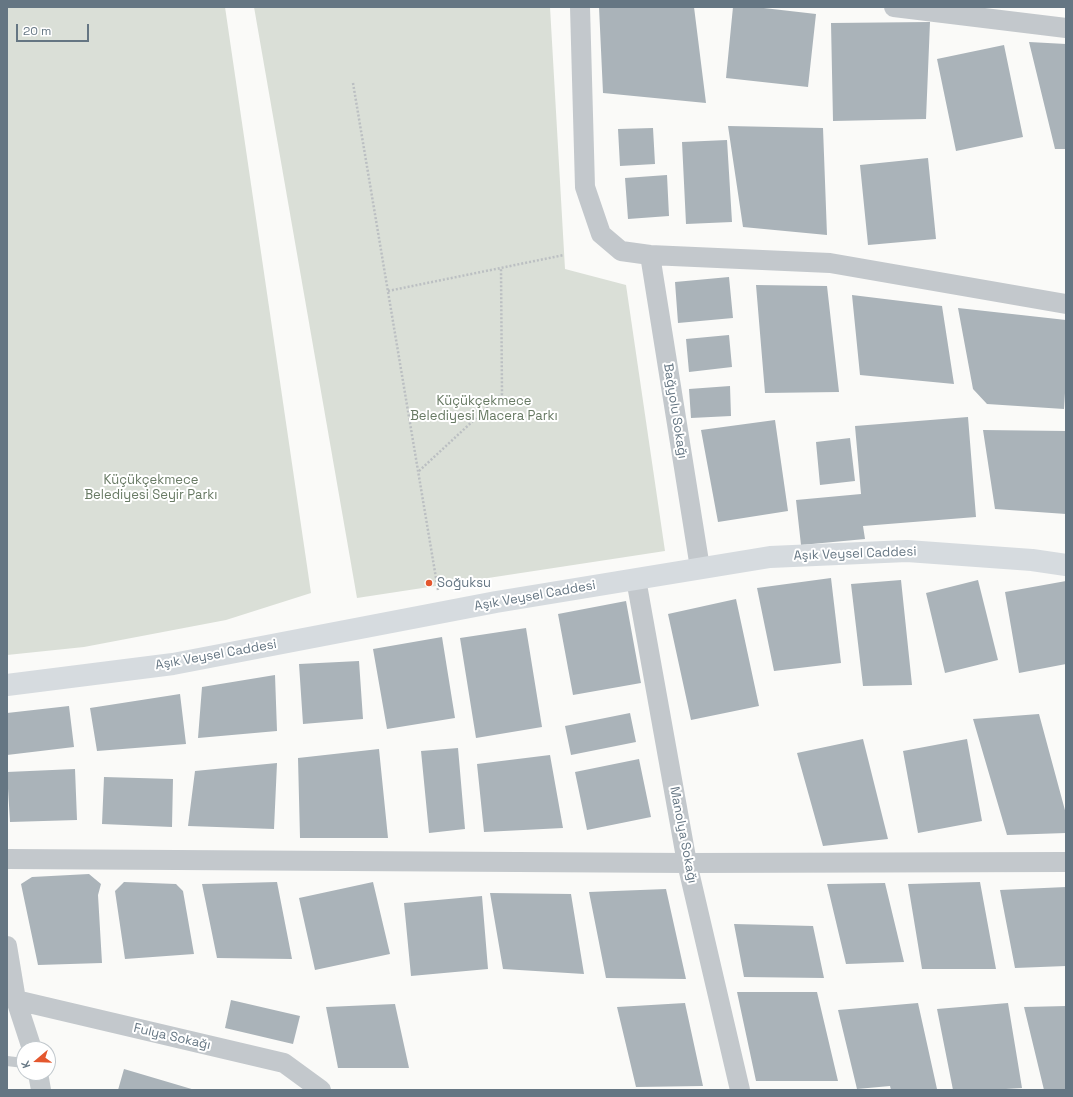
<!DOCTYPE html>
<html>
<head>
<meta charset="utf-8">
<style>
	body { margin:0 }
	#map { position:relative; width:1073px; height:1097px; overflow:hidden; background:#fafaf8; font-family:"Space Grotesk",sans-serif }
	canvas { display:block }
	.frame { position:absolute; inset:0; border:8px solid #657683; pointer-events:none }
	.north { position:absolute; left:16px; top:1041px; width:40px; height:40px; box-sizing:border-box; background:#fff; border:1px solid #c1c8cd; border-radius:50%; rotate:251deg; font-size:11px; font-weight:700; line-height:16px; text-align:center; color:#657683 }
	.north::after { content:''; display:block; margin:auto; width:14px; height:18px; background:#e4572e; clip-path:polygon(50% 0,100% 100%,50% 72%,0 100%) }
	.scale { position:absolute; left:16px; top:24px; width:73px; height:18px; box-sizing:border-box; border:2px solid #657683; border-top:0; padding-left:5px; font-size:12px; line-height:14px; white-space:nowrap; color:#657683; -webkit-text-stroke:3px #fff; paint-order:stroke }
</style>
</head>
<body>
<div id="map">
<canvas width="1073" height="1097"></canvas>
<div class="frame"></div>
<div class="north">K</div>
<div class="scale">20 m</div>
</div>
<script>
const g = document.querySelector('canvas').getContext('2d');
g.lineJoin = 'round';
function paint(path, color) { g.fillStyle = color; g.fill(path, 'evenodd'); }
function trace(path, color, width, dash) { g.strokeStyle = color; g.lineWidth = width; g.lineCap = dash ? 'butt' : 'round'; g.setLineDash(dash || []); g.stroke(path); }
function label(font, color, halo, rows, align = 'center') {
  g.font = font + ' "Space Grotesk",sans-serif'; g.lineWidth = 4; g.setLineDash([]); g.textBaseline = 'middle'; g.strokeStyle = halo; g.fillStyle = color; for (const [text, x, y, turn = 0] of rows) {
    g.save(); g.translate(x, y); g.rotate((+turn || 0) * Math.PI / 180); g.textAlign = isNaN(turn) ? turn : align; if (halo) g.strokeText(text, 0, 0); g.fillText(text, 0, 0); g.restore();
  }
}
const green = new Path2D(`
	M7,7H225L311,593L226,620L84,647L7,655Z
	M254,7H550L565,269L626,285L665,551L357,598Z`);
const building = new Path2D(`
	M599,7H694L706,103L603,93Z
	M733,7H755L816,14L808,87L726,78Z
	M930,22L926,119L833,121L831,23Z
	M1029,42L1066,44V149H1055Z
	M1004,45L1023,137L956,151L937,59Z
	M728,126L823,128L827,235L743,227Z
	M653,128L655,164L620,166L618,129Z
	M727,140L732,222L686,224L682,142Z
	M928,158L936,239L868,245L860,165Z
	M667,175L669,216L628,219L625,178Z
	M729,277L733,318L678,323L675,282Z
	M756,285L827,286L839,392L765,393Z
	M852,295L942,306L954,384L860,375Z
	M958,308L1066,320V377L1064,409L987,404L973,389Z
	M729,335L732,367L689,372L686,339Z
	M730,386L731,416L691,418L689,389Z
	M968,417L976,517L863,526L865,539L801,545L796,500L861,494L855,426Z
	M775,420L788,511L718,522L701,430Z
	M983,430L1066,431V514L995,509Z
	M850,438L855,481L820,485L816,442Z
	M831,578L841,663L774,671L757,588Z
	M901,580L912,685L863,686L851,584Z
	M978,580L998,660L945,673L926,593Z
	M1066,581V664L1019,673L1005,592Z
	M736,599L759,706L691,720L668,614Z
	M626,601L641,683L573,695L558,614Z
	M526,628L542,727L476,738L460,638Z
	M442,637L455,718L387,729L373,649Z
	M359,661L363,719L303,724L299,664Z
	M275,675L277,731L198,738L202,687Z
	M180,694L186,744L97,751L90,708Z
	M69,706L74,747L7,755V713Z
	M630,713L636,742L571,755L565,726Z
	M1039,714L1066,814V833L1007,835L973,719Z
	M863,739L888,839L823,846L797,753Z
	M967,739L982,821L918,833L903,751Z
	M458,748L465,829L429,833L421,751Z
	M379,749L388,838H300L298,758Z
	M550,755L563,828L484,832L477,764Z
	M639,759L651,817L587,830L575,772Z
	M277,763L274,829L188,826L195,771Z
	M75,769L77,820L10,822L7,772Z
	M104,777L173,779L172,827L102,824Z
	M89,874L101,884L98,895L102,963L38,965L21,884L32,877Z
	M124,882L176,884L183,891L194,954L125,959L115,891Z
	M277,882L292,959L217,958L202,884Z
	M373,882L390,954L315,970L299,898Z
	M980,882L996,969H922L908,884Z
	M885,883L904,962L846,964L827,884Z
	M1066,887V966L1015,968L1000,890Z
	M666,889L686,979L606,978L589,892Z
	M490,893L571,894L584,974L503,969Z
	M482,896L488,969L411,976L404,903Z
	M734,924L813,926L824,978L744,977Z
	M737,992H817L838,1081H756Z
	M231,1000L300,1016L293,1044L225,1028Z
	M685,1003L703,1086L636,1087L617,1007Z
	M918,1003L937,1089L891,1090L890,1086L857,1089L838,1010Z
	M1008,1003L1022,1088L990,1090H953L937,1009Z
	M395,1004L409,1068H338L326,1007Z
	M1066,1006V1090H1044L1024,1007Z
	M124,1069L195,1090H118Z`);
const path = new Path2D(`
	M353,83L438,590
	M388,291L564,255
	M419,471L502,394L501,268`);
const service = new Path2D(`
	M7,1061L24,1063`);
const minor = new Path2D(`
	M580,7L585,187L601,234L621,251L650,255L830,263L1066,304
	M894,7L1066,28
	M650,255L700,568
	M636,579L687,863L740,1090
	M7,859L687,863L1066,862
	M7,946L16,1000L32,1049
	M16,1000L284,1063L321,1090
	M38,1073L41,1090`);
const secondary = new Path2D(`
	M7,685L173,664L496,602L770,557L907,551L1032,560L1066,565`);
const markers = [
	[429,583,4,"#e4572e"]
];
const parkNames = [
	["Küçükçekmece",484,401],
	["Belediyesi Macera Parkı",484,416],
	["Küçükçekmece",151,480],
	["Belediyesi Seyir Parkı",151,495]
];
const streetNames = [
	["Bağyolu Sokağı",675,411,81],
	["Aşık Veysel Caddesi",855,554,-2],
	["Aşık Veysel Caddesi",535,596,-10],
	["Aşık Veysel Caddesi",216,655,-10],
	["Manolya Sokağı",683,835,79],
	["Fulya Sokağı",172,1037,13]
];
const poiNames = [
	["Soğuksu",437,583]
];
paint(green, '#dadfd7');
paint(building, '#aab3b9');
trace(path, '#bbbfc2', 2.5, [2, 2]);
trace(service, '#c3c8cc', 10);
trace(minor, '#c3c8cc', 20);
trace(secondary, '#d6dbdf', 22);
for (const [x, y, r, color] of markers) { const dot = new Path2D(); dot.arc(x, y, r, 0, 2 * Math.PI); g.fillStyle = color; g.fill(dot); trace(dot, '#fff', 1.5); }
label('13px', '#687a64', '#fff', parkNames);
label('13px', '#657683', '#fff', streetNames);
label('13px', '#657683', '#fff', poiNames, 'left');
</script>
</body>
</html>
